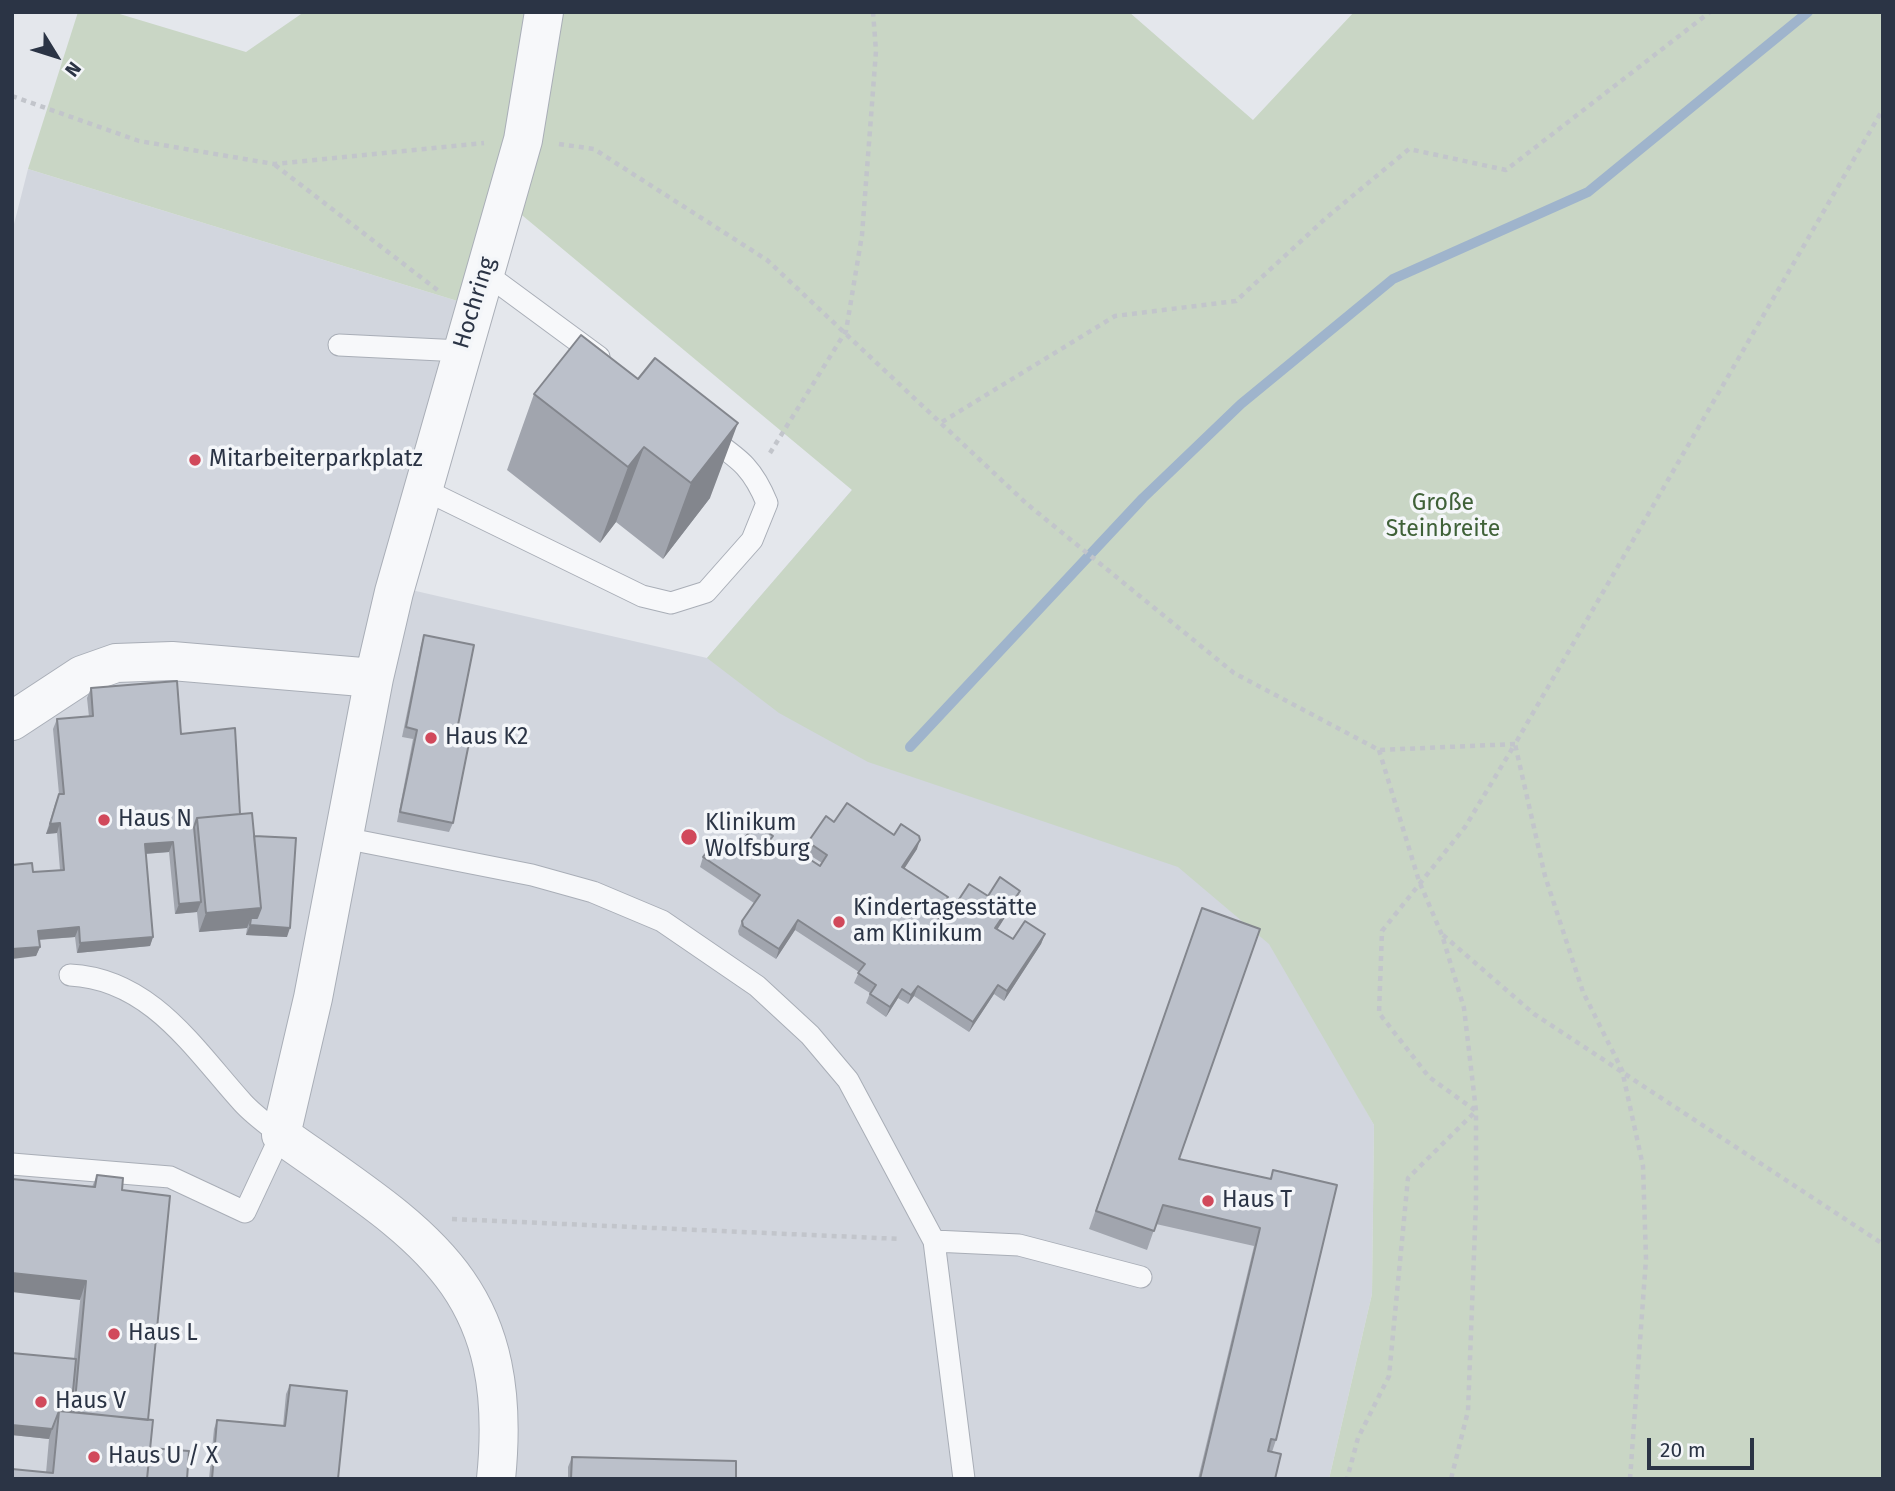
<!DOCTYPE html>
<html>
<head>
<meta charset="utf-8">
<style>
	body { margin:0 }
	#map { position:relative; width:1895px; height:1491px; overflow:hidden; background:#e4e7ec; font-family:"Fira Sans",sans-serif }
	canvas { display:block }
	.frame { position:absolute; inset:0; border:14px solid #2b3445; pointer-events:none }
	.north { position:absolute; left:21px; top:21px; width:70px; height:70px; -webkit-text-stroke:5px #f4f6f9; paint-order:stroke; rotate:128deg; font-size:19px; font-weight:700; line-height:28px; text-align:center; color:#2b3445 }
	.north::after { content:''; display:block; margin:auto; width:24px; height:32px; background:#2b3445; clip-path:polygon(50% 0,100% 100%,50% 72%,0 100%) }
	.scale { position:absolute; left:1647px; top:1438px; width:107px; height:32px; box-sizing:border-box; border:4px solid #2b3445; border-top:0; padding-left:9px; font-size:21px; line-height:24px; white-space:nowrap; color:#2b3445; -webkit-text-stroke:5px #f4f6f9; paint-order:stroke }
</style>
</head>
<body>
<div id="map">
<canvas width="1895" height="1491"></canvas>
<div class="frame"></div>
<div class="north">N</div>
<div class="scale">20 m</div>
</div>
<script>
const g = document.querySelector('canvas').getContext('2d');
g.lineJoin = 'round';
function paint(path, color) { g.fillStyle = color; g.fill(path, 'evenodd'); }
function trace(path, color, width, dash) { g.strokeStyle = color; g.lineWidth = width; g.lineCap = dash ? 'butt' : 'round'; g.setLineDash(dash || []); g.stroke(path); }
function label(font, color, halo, rows, align = 'center') {
  g.font = font + ' "Fira Sans",sans-serif'; g.lineWidth = 7; g.setLineDash([]); g.textBaseline = 'middle'; g.strokeStyle = halo; g.fillStyle = color; for (const [text, x, y, turn = 0] of rows) {
    g.save(); g.translate(x, y); g.rotate((+turn || 0) * Math.PI / 180); g.textAlign = isNaN(turn) ? turn : align; if (halo) g.strokeText(text, 0, 0); g.fillText(text, 0, 0); g.restore();
  }
}
const built = new Path2D(`
	M28,169L464,303L381,583L707,658L852,490L1050,542L1374,1125L1372,1294L1329,1479H12V232Z`);
const green = new Path2D(`
	M78,12H113L246,52L304,12H1129L1253,120L1354,12H1883V1479H1329L1372,1294L1374,1125L1269,944L1178,867L868,762L779,713L707,658L852,490L499,196L464,303L28,169Z`);
const stream = new Path2D(`
	M910,747L1143,498L1241,404L1393,279L1588,192L1808,12`);
const path = new Path2D(`
	M12,96L139,141L274,164L484,143
	M559,144L594,149L767,260L1027,504L1234,673L1379,750L1515,744L1465,827L1382,931L1379,1013L1429,1077L1476,1111L1408,1178L1389,1376L1358,1438L1347,1479
	M275,165L440,292
	M942,422L1115,316L1236,301L1326,218L1409,149L1506,170L1710,12
	M770,453L846,331L862,235L876,51L873,12
	M1379,750L1419,881L1442,935L1464,1008L1476,1111V1202L1468,1411L1451,1479
	M1443,935L1534,1014L1883,1244
	M452,1219L901,1239
	M1630,1479L1646,1259L1643,1166L1622,1070L1583,992L1545,876L1515,744L1883,109`);
const service = new Path2D(`
	M485,273L599,357
	M339,345L461,351
	M423,489L642,596L671,603L706,592L752,540L767,503C751,464 737,458 704,434
	M344,838L532,875L593,892L662,921L757,986L810,1035L848,1080L934,1241L964,1479
	M12,1164L170,1177L245,1212L281,1135C268,1125 254,1115 243,1103C194,1049 151,979 70,975
	M934,1241L1019,1245L1141,1277`);
const minor = new Path2D(`
	M12,721L82,675L116,663L172,661L374,678
	M496,1479C516,1283 422,1235 281,1135L313,998L374,678L394,592L523,140L544,12`);
const wall = new Path2D(`
	M581,335L710,498L663,559L616,522L600,543L507,470L534,394Z
	M424,635L456,735L453,823L449,832L397,822L413,739L402,737L421,645Z
	M91,688L181,734L240,814L254,836L287,937L246,935L247,928L199,932L197,912L175,914L169,852L146,854L153,937L150,946L77,953L75,937L39,940L40,947L36,956L33,872L60,870L57,833L46,834L55,804L59,794L53,729L57,719L89,717L87,698Z
	M834,822L917,849L904,868L948,897L945,907L938,918L944,922L988,896L1020,891L1016,900L997,929L1013,939L1045,934L1041,944L1004,1001L994,994L969,1032L914,996L908,1004L898,998L886,1017L866,1003L870,993L854,983L859,972L795,930L776,959L739,935L738,931L742,921L754,903L700,867L703,857L735,850L773,836L769,846L786,857L820,866L822,863L805,852L808,842Z
	M1202,908L1179,1159L1270,1179L1273,1170L1276,1440L1272,1452L1275,1479H1198L1254,1246L1156,1224L1147,1250L1089,1229Z
	M97,1175L122,1190L148,1420L150,1448L187,1479L46,1473L49,1439L12,1435V1353L74,1359L92,1187Z
	M290,1385L338,1479H209L214,1429L217,1420L283,1426L286,1394Z
	M572,1457L736,1479H568V1467Z`);
const shadedWall = new Path2D(`
	M738,423L710,498L663,559L691,483Z
	M644,447L616,522L600,543L628,467Z
	M60,823L57,833L46,834L50,824Z
	M920,840L917,849L899,877L902,867Z
	M173,842L169,852L142,854L145,844Z
	M1020,891L1016,900L992,938L995,928Z
	M948,897L945,907L932,926L936,916Z
	M201,902L197,912L175,914L179,904Z
	M261,908L290,928L287,937L246,935L250,925L251,918L247,928L199,932L206,913Z
	M798,920L795,930L776,959L779,949Z
	M79,927L75,937L34,940L38,931Z
	M1045,934L1041,944L1004,1001L1007,991Z
	M153,937L150,946L77,953L80,943Z
	M40,947L36,956L12,959V949Z
	M998,985L994,994L969,1032L973,1022Z
	M918,986L914,996L908,1004L911,995Z
	M902,989L898,998L886,1017L890,1007Z
	M12,1273L86,1281L80,1300L12,1292Z
	M12,1425L52,1429L49,1439L12,1435Z`);
const building = new Path2D(`
	M581,335L638,379L655,358L738,423L691,483L644,447L628,467L534,394Z
	M424,635L474,645L456,735L470,738L453,823L400,812L417,730L406,727Z
	M177,681L181,734L235,728L240,814L197,818L194,827L201,902L179,904L173,842L145,844L153,937L80,943L79,927L38,931L40,947L12,949V865L32,863L33,872L64,870L60,823L50,824L59,794H64L57,719L93,716L91,688Z
	M847,803L894,835L901,824L919,836L920,840L902,867L948,897L936,916L944,922L969,884L988,896L1000,877L1020,891L995,928L1013,939L1025,921L1045,934L1007,991L998,985L973,1022L918,986L911,995L902,989L890,1007L870,994L876,985L858,973L865,964L798,920L779,949L743,926L742,921L760,895L703,857L717,838L735,850L756,824L773,836L767,844L786,857L791,847L820,866L827,855L808,842L826,816L834,822Z
	M252,813L261,908L206,913L197,818Z
	M254,836L296,838L290,928L250,925L251,918H257L261,908Z
	M1202,908L1260,929L1179,1159L1271,1179L1273,1170L1337,1185L1276,1440L1271,1439L1268,1451L1281,1454L1275,1479H1200L1260,1228L1163,1205L1154,1231L1096,1211Z
	M97,1175L123,1178L122,1190L170,1196L148,1420L74,1412L86,1281L12,1273V1179L95,1187Z
	M12,1353L76,1359L71,1412L59,1411L52,1429L12,1425Z
	M290,1385L347,1391L338,1479H212L217,1420L285,1426Z
	M59,1411L153,1420L147,1479H12V1469L53,1473Z
	M150,1448L189,1451L187,1479H147Z
	M572,1457L736,1461V1479H571Z`);
const markers = [
	[195,460,7,"#d1495b"],
	[431,738,7,"#d1495b"],
	[104,820,7,"#d1495b"],
	[689,837,9,"#d1495b"],
	[839,922,7,"#d1495b"],
	[1208,1201,7,"#d1495b"],
	[114,1334,7,"#d1495b"],
	[41,1402,7,"#d1495b"],
	[94,1457,7,"#d1495b"]
];
const streetNames = [
	["Hochring",475,303,-73]
];
const poiNames = [
	["Mitarbeiterparkplatz",209,460],
	["Haus K2",445,738],
	["Haus N",118,820],
	["Klinikum",705,824],
	["Wolfsburg",705,850],
	["Kindertagesstätte",853,909],
	["am Klinikum",853,935],
	["Haus T",1222,1201],
	["Haus L",128,1334],
	["Haus V",55,1402],
	["Haus U / X",108,1457]
];
const parkNames = [
	["Große",1443,504],
	["Steinbreite",1443,530]
];
paint(built, '#d2d6de');
paint(green, '#c9d6c5');
trace(stream, '#9fb4cc', 10);
trace(service, '#a9aeb7', 23);
trace(minor, '#a9aeb7', 40);
trace(path, '#c2c5cb', 4.5, [5, 5]);
trace(service, '#f7f8fa', 21);
trace(minor, '#f7f8fa', 38);
paint(wall, '#a1a5ae');
paint(shadedWall, '#83868d');
paint(building, '#bbc0ca');
trace(building, '#83868d', 2);
for (const [x, y, r, color] of markers) { const dot = new Path2D(); dot.arc(x, y, r, 0, 2 * Math.PI); g.fillStyle = color; g.fill(dot); trace(dot, '#f4f6f9', 2.5); }
label('23px', '#2b3445', '#f4f6f9', streetNames);
label('23px', '#2b3445', '#f4f6f9', poiNames, 'left');
label('23px', '#3f6138', '#f4f6f9', parkNames);
</script>
</body>
</html>
